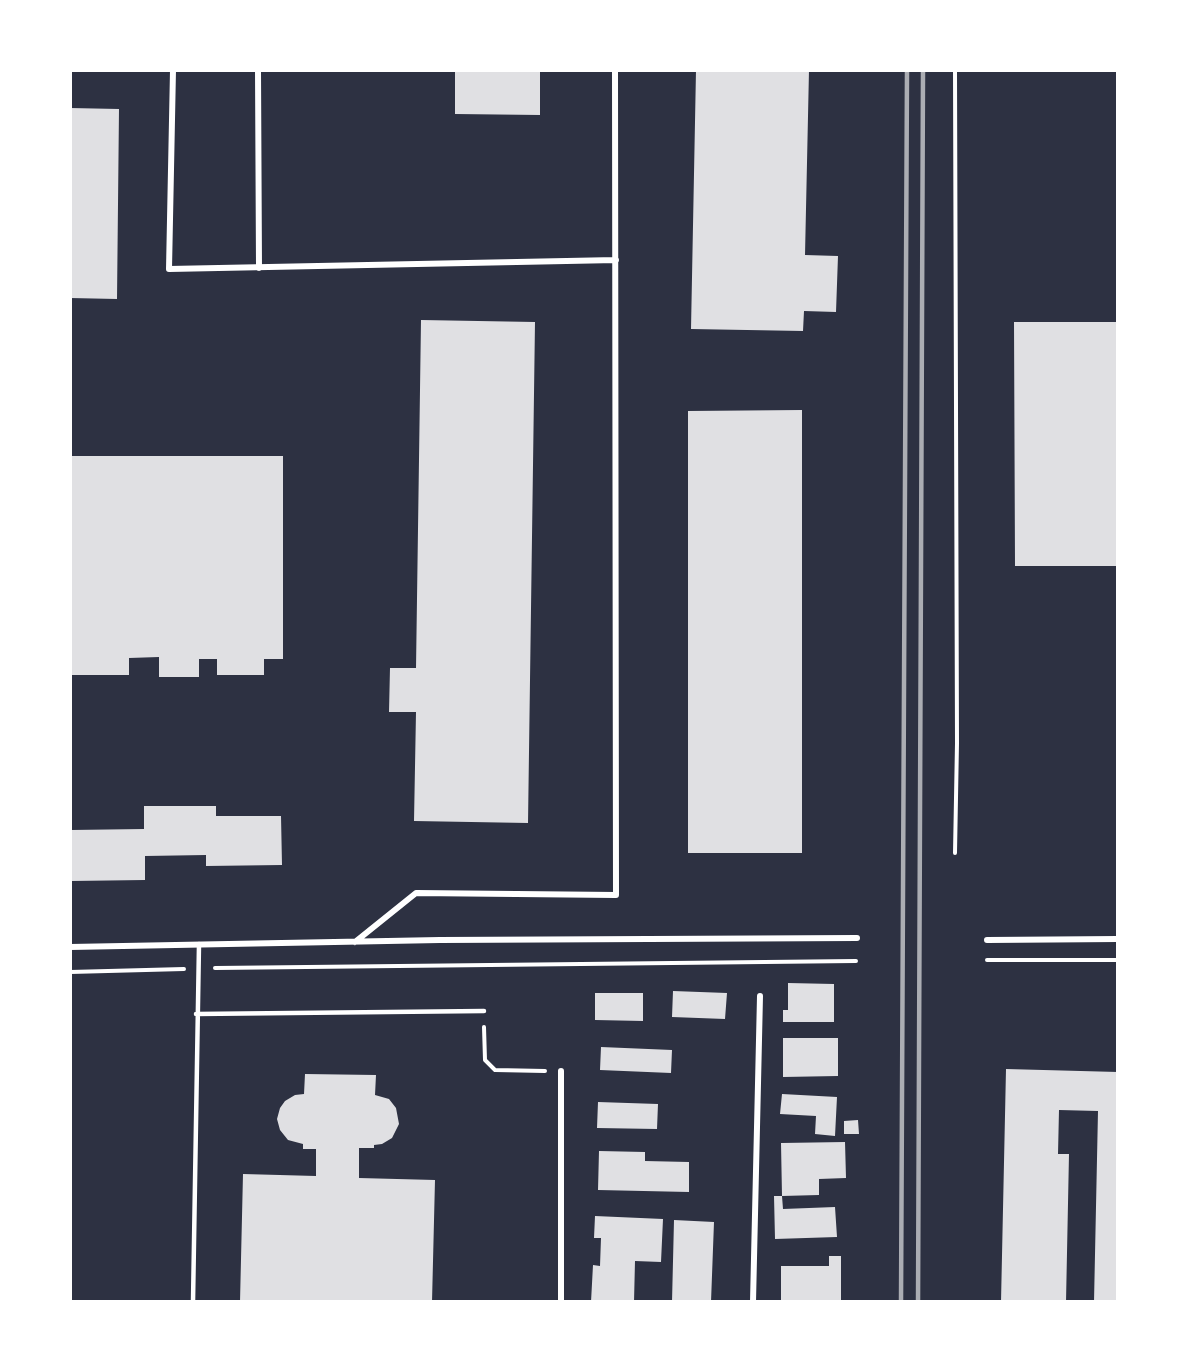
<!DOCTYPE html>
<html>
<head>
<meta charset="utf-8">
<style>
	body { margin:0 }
	#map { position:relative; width:1188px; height:1372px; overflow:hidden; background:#2d3142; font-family:"PT Sans Narrow",sans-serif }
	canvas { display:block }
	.frame { position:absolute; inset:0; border:72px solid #fff; pointer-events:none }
</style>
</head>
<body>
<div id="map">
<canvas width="1188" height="1372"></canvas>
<div class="frame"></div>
</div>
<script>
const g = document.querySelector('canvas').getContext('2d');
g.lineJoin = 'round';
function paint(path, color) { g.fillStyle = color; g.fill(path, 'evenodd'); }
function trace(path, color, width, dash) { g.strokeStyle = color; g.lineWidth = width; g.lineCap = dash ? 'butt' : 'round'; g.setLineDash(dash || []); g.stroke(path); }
const building = new Path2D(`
	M455,70H540V115L455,114Z
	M696,70H809L805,255L838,256L836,312L804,311L803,331L691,329Z
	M70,108L119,109L117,299L70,298Z
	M421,320L535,322L528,823L414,821L416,712H389L390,668H416Z
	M1014,322H1118V566H1015Z
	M802,410V853H688V411Z
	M70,456H283V659H264V675H217V659H199V677H159V657L129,658V675H70Z
	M144,806H216V816H281L282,865L206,866V855L145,856V880L71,881V830L144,829Z
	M788,983L834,984V1022H783V1010H788Z
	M673,991L727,993L725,1019L672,1017Z
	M595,993H643V1021L595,1020Z
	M783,1038H838V1076L783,1077Z
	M601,1047L672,1050L671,1073L600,1070Z
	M1006,1069L1118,1072V1302H1094L1098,1111L1059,1110L1058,1154H1069L1066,1302H1001Z
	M305,1074L376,1075L375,1095L389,1099L396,1108L399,1124L392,1138L382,1144L374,1145V1148H359V1178L435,1180L432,1302H240L243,1174L316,1176V1149H303V1144L288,1140L280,1130L277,1119L280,1108L285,1101L295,1095L304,1094Z
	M782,1094L837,1097L835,1136L815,1134L816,1116L780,1114Z
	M598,1102L658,1104L657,1129L597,1128Z
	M858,1120L859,1134H844V1121Z
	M845,1142L846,1178L819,1179V1195L782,1196L781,1143Z
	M599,1151L645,1152V1161L689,1162V1192L598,1190Z
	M774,1196H782L783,1209L835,1207L837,1237L775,1239Z
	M595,1216L663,1219L661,1262L635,1261L634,1302H591L593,1265L600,1266L601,1238H594Z
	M674,1220L714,1222L711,1302H672Z
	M829,1256H841V1302H781V1266H829Z`);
const path = new Path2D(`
	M955,70L957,743L955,853
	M987,960H1118
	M215,968L856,961
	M70,972L184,969
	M484,1027L485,1060L495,1070L545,1071`);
const service = new Path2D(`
	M196,1014L484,1011
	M193,1302L199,944`);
const minor = new Path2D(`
	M173,70L169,269L616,260
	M258,70L259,268
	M987,940L1118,939
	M355,942L416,893L616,895L615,70
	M70,947L440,940L857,938
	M561,1302V1071
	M753,1302L760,996`);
const rail = new Path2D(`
	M901,1302L907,70
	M918,1302L923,70`);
paint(building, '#e0e0e3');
trace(path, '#fff', 4);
trace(service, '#fff', 4.5);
trace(minor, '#fff', 6);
trace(rail, '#abadb3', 4.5);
</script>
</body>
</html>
